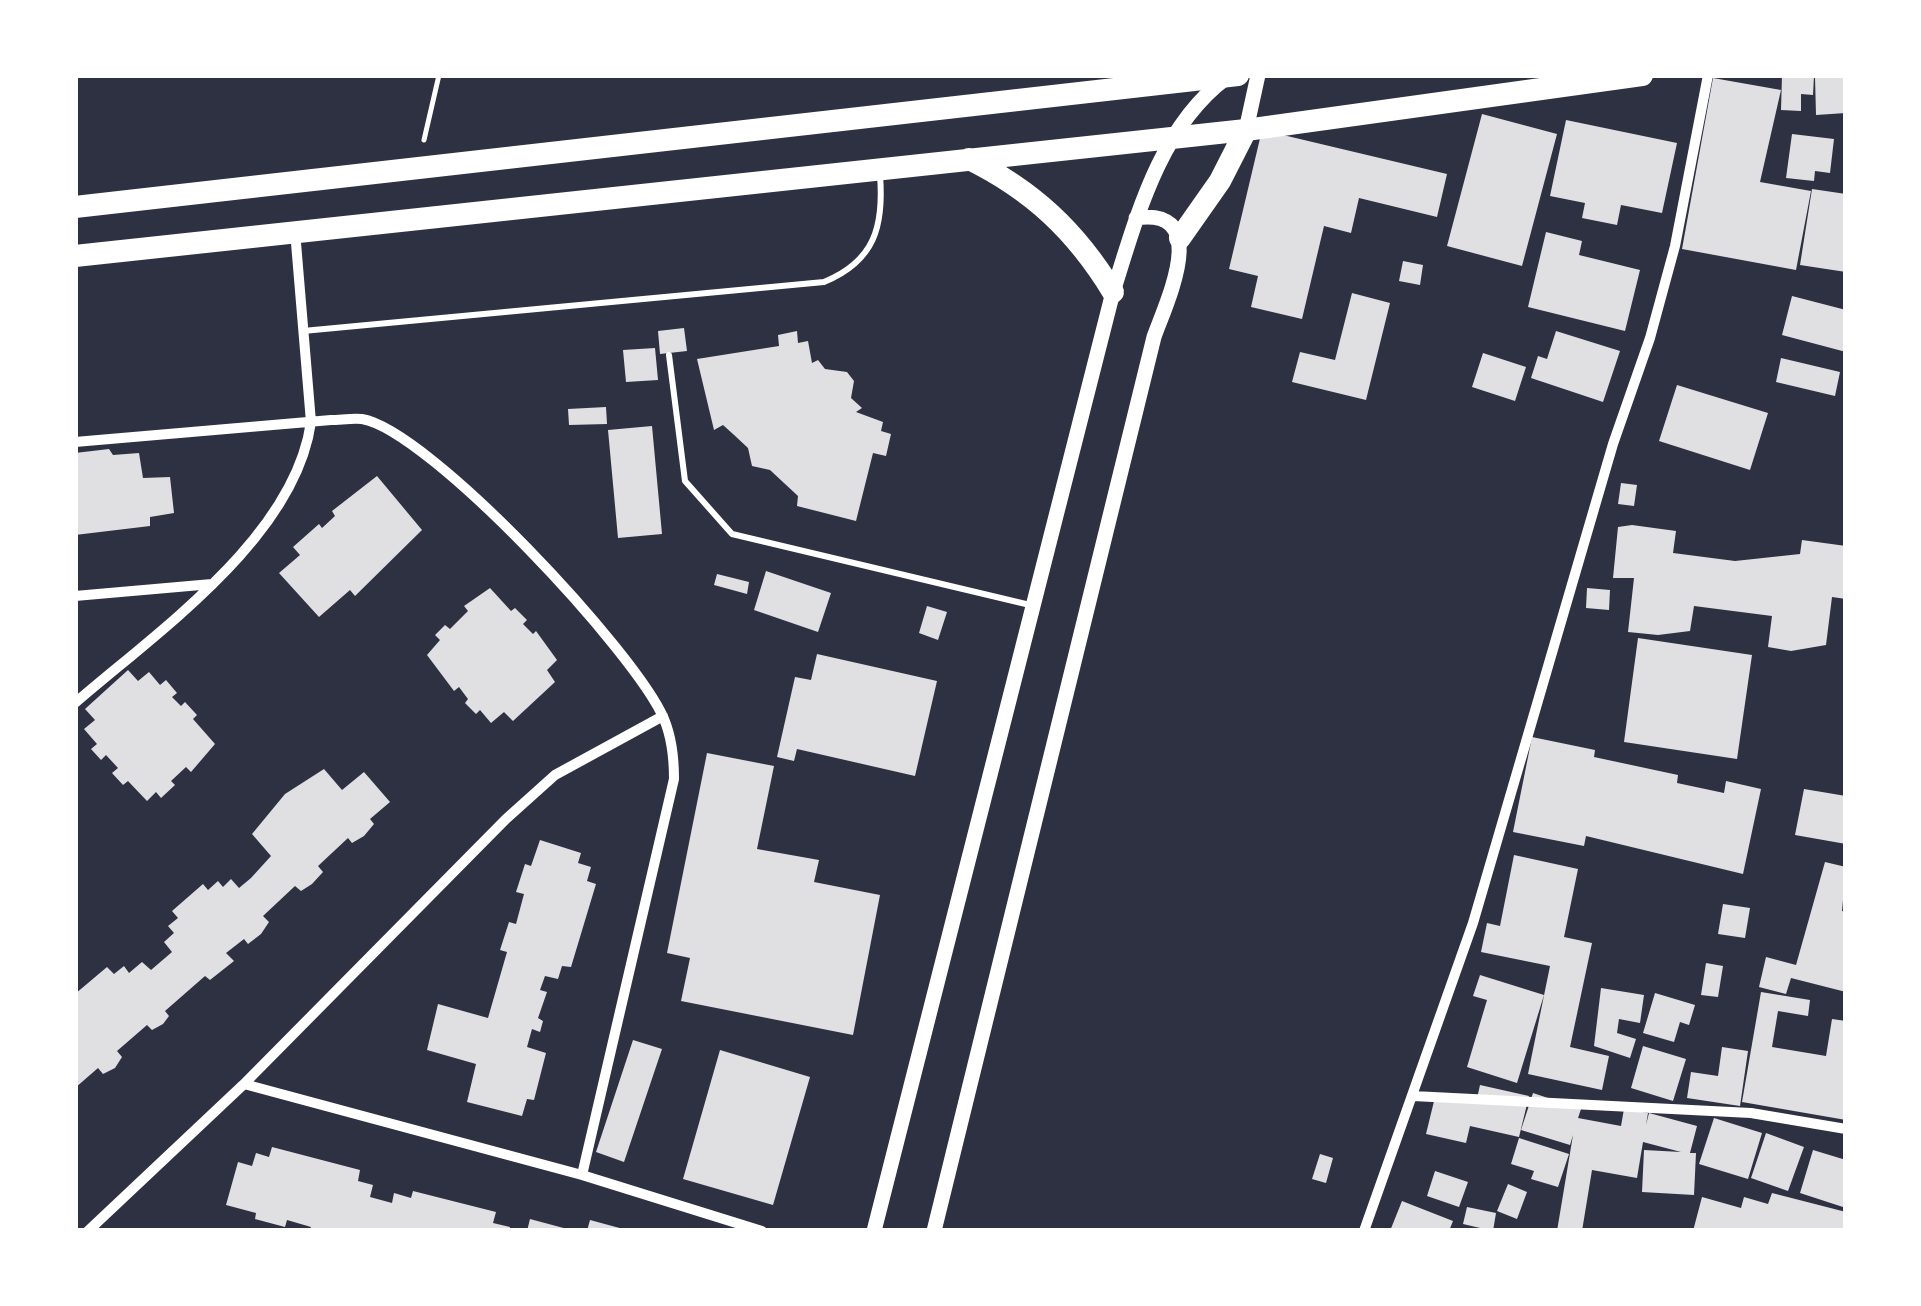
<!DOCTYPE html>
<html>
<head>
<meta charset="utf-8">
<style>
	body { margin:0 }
	#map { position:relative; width:1921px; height:1306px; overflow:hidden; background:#2d3142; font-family:Rubik,sans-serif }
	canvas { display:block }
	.frame { position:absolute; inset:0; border:78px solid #fff; pointer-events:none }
</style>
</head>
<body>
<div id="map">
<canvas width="1921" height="1306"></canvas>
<div class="frame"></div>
</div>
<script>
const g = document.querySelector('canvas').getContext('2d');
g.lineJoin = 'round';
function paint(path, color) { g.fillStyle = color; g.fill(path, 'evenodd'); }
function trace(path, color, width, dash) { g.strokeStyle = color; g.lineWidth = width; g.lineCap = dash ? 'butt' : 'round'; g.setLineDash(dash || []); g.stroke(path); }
const building = new Path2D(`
	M1782,75L1814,76L1813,95L1801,94V111L1781,110Z
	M1846,76V113L1816,115L1815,77Z
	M1713,78L1781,90L1760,182L1811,191L1796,270L1682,249Z
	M1482,114L1557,134L1522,266L1447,246Z
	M1566,120L1677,143L1662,213L1621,205L1617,225L1582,218L1585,203L1550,196Z
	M1262,130L1447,174L1437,217L1359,198L1351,233L1324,226L1302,319L1251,307L1258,276L1229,269Z
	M1792,134L1834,139L1830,173L1815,171L1814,181L1786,178Z
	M1812,189L1846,194V272L1800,265Z
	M1546,232L1582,241L1579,255L1640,270L1625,331L1528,307Z
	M1403,261L1423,265L1420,285L1399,281Z
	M1352,293L1390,303L1366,400L1292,382L1300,352L1335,360Z
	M1792,296L1846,310V352L1782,335Z
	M684,328L687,351L660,354L658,331Z
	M797,331L798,343L808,341L812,363L818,360L825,369L847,372L854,381L851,398L862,408L856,412L883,422L881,431L891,434L886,456L873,453L856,521L797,506L798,496L770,470L752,466L748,448L733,434L723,425L714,430L697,359L779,346L778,335Z
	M1556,331L1620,351L1603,402L1531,378L1538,356L1547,359Z
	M655,348L658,380L626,382L623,350Z
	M1483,353L1526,367L1515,401L1472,387Z
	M1781,358L1840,372L1835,396L1776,382Z
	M1677,385L1768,413L1750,470L1659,441Z
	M606,407L607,424L569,425L568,409Z
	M652,426L662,534L618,538L608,430Z
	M109,449L113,455L139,453L143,478L170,477L174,513L150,517V526L75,535V453Z
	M377,476L422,530L355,596L350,590L319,617L279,573L300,555L293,547L319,524L322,528L335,516L332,511Z
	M1621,483L1637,485L1634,506L1618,504Z
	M1632,525L1676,531L1673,553L1735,561L1800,554L1802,540L1846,546V599L1832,597L1826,645L1791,651L1768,647L1772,616L1694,606L1690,631L1658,635L1628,632L1634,578H1613L1618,527Z
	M766,571L831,593L818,632L754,610Z
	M717,574L749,582L747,594L714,585Z
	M490,588L511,611L515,608L527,620L523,624L533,634L536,631L557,660L547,670L555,682L513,721L504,712L491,723L480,710L476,714L465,703L468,699L459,687L454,691L427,655L440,640L435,635L445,625L450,629L468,611L464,606Z
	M1587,588L1610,590L1609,610L1586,608Z
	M927,606L947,612L938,640L919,633Z
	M1638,638L1752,655L1737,759L1624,742Z
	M817,654L937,681L915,776L797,749L794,761L777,757L795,677L811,680Z
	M128,670L138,681L149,672L160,685L166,680L177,693L172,697L181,706L185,702L197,715L193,719L215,744L191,772L186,767L171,781L175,785L161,798L156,792L147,801L128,781L123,785L112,773L118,768L106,755L101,760L91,749L97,744L84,729L95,720L85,709Z
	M1532,737L1595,750L1594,757L1678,775L1677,783L1724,793L1726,781L1761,789L1743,874L1586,836L1584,846L1513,832Z
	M707,753L774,766L757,849L819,860L814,882L880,895L853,1035L681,1001L690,958L667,953Z
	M324,769L342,790L364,772L390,802L370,819L374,824L364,836L352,843L348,838L318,866L323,872L312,884L301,891L295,886L263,916L269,922L261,934L248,944L244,939L226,953L234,961L210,980L205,976L165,1011L169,1016L163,1024L152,1030L147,1025L117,1051L122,1057L115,1068L103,1074L98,1068L75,1088V994L107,967L114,974L124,966L129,973L142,962L151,970L172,952L164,942L174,933L168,926L178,918L172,911L203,884L208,890L218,881L223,887L231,879L239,888L251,878L271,856L252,834L285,794Z
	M1804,789L1846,796V844L1795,835Z
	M540,840L581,853L578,863L591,867L587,881L596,884L571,967L562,966L558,979L545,976L540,990L547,992L538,1018L543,1021L540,1032L532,1029L527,1047L546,1053L534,1100L527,1099L522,1116L467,1102L476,1064L427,1050L438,1004L488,1018L507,952L500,950L509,922L516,924L524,894L516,892L525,864L531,866Z
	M1514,855L1578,869L1564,937L1592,943L1570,1047L1609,1056L1602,1090L1528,1074L1550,966L1481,952L1487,923L1500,926Z
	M1825,862L1846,867L1842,911L1846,912V992L1791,978L1786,994L1759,987L1766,957L1796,965Z
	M1723,904L1750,908L1745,938L1718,934Z
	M1706,963L1723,966L1718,997L1701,995Z
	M1480,975L1544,995L1517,1083L1467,1067L1487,1000L1473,996Z
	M1601,988L1644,995L1640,1023L1619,1019L1617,1033L1636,1039L1630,1058L1594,1046Z
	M1761,992L1810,1000L1808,1016L1778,1011L1772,1047L1826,1056L1832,1019L1846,1021V1120L1742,1102Z
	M1655,993L1695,1005L1689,1025L1680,1022L1674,1042L1643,1033Z
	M633,1040L662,1049L624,1162L596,1152Z
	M1643,1046L1686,1059L1673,1101L1631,1088Z
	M1722,1047L1748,1051L1740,1106L1687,1098L1691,1072L1718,1076Z
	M720,1050L810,1077L773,1205L683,1179Z
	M1480,1085L1529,1096L1519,1137L1470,1126L1466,1143L1426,1134L1436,1093L1476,1103Z
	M1533,1093L1581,1109L1578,1118L1621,1126L1624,1109L1648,1113L1646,1125L1649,1113L1697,1126L1690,1153H1696L1694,1195L1642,1192L1644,1150L1681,1152L1643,1142L1637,1178L1592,1170L1582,1231H1557L1573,1135L1570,1145L1521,1130Z
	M1714,1118L1762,1133L1748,1179L1699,1164Z
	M1766,1133L1804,1147L1788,1191L1751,1178Z
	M1519,1138L1569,1154L1558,1187L1531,1179L1534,1171L1511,1164Z
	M272,1147L360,1170L358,1181L373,1185L370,1197L392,1203L394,1193L411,1198L413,1191L496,1212L493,1223L510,1227L509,1231H309L311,1227L287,1220L285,1227L255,1219L256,1213L226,1205L238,1162L252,1166L256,1153L269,1157Z
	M1813,1150L1846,1160V1208L1800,1193Z
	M1320,1154L1333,1158L1326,1183L1312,1179Z
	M1435,1171L1468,1182L1459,1207L1427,1196Z
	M1508,1184L1527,1192L1517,1219L1497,1211Z
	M1772,1193L1846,1212V1231H1693L1702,1197L1741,1208L1744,1197L1768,1204Z
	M1402,1201L1453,1221L1449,1231H1390Z
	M1467,1207L1496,1213L1493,1231L1463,1224Z
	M530,1219L571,1230V1231H527Z
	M590,1220L627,1230V1231H587Z`);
const path = new Path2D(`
	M424,140L439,75`);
const service = new Path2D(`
	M303,331L824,282C875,261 884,226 880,175
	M669,355L685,481L732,534L1030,605`);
const minor = new Path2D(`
	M75,442L331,420C340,420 352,418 362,419C429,430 637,654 664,719C672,738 674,758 674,779L582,1175
	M75,596L212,584
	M75,703C158,631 295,537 311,422L295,231
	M244,1084L506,819L555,775L663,716
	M1413,1096L1751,1113L1846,1129
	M88,1231L244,1084L582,1175L762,1231
	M1364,1231L1473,923L1613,444L1650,338L1675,246L1708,75`);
const tertiary = new Path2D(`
	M1246,130L1258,75
	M874,1231L1113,292C1137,216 1160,127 1226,78
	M934,1231L1154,337C1166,303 1213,207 1136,218`);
const trunk = new Path2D(`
	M969,159C1032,190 1076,231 1113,292
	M75,207L1238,75
	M1180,238L1220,181L1246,130
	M75,256L1246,130L1642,75`);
paint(building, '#e0e0e3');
trace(path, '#fff', 5);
trace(service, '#fff', 6);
trace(minor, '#fff', 10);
trace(tertiary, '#fff', 15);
trace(trunk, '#fff', 22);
</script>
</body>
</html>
